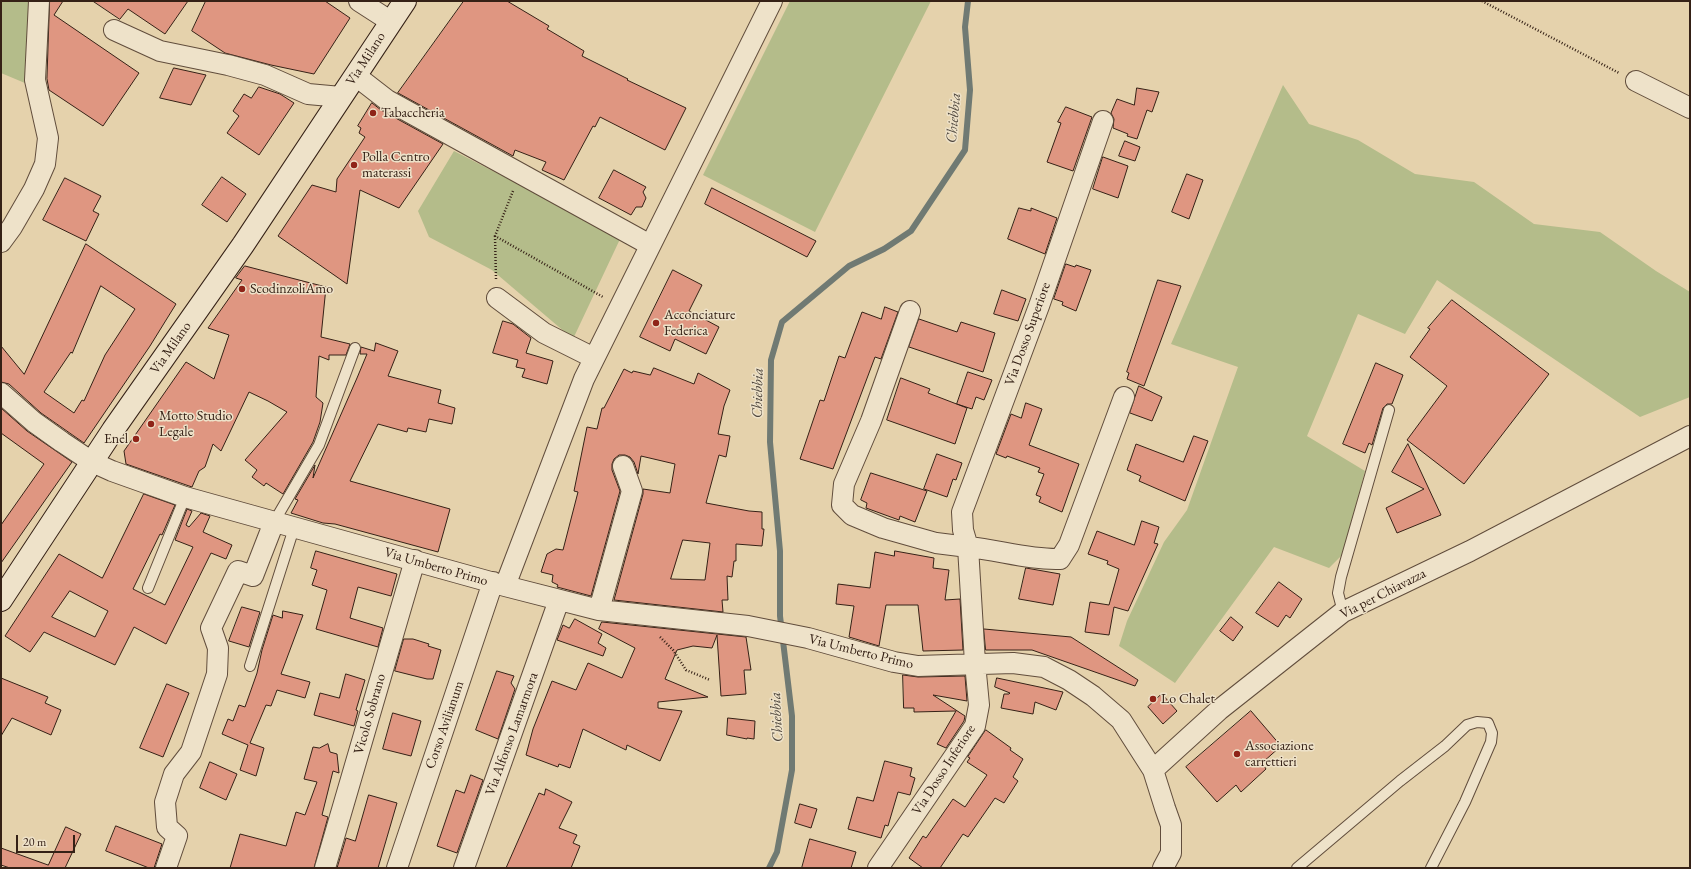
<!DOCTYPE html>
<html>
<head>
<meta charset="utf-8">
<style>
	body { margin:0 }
	#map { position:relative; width:1691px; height:869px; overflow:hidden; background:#e5d2ac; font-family:"EB Garamond",serif }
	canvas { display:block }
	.frame { position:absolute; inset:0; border:2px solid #352116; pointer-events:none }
	.scale { position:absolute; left:16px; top:835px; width:59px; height:18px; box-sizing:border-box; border:2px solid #352116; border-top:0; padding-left:5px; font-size:12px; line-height:14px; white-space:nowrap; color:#352116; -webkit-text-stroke:3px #eee2c9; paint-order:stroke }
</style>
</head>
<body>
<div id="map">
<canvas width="1691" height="869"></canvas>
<div class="frame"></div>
<div class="scale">20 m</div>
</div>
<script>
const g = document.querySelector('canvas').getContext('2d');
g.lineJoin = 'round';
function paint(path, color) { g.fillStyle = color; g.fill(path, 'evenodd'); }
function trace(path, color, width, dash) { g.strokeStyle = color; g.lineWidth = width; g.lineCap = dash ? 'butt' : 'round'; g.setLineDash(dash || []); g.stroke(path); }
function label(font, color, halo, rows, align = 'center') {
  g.font = font + ' "EB Garamond",serif'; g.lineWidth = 3; g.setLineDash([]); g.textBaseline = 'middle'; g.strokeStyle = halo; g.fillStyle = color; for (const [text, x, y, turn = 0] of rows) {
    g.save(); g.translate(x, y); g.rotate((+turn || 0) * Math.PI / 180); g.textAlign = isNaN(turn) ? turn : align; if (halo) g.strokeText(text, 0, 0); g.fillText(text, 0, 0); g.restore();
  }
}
const green = new Path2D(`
	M1,1H34L32,86L1,73Z
	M790,1H931L815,232L703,175Z
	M1283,85L1309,124L1358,140L1415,174L1474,182L1534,224L1600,232L1656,271L1690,292V397L1640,417L1437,280L1405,334L1358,314L1307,436L1365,471L1343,554L1329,568L1274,547L1175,683L1119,646L1127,621L1164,542L1187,510L1238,367L1171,344Z
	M454,151L621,237L573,339L492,270L429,237L418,211Z`);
const stream = new Path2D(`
	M769,868L777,852L792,770V716L780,616V551L770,442L771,360L782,322L849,266L884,249L911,231L965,150L970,90L965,27L968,1`);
const building = new Path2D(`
	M50,1H63L54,15L139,73L103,126L49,90L47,79Z
	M93,1H188L165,34L128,9L120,19Z
	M206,1H325L350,18L314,74L271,65L225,53L192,31Z
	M464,1H507L549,26L547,29L584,51L582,56L628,79L627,80L686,108L665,150L600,117L595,127L593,126L564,180L542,170L546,162L515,150L513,156L398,93Z
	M174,68L206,75L191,105L160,98Z
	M259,87L280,94L294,103L259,155L227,133L239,116L233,111L244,94L251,98Z
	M1137,88L1159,92L1152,112L1147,110L1137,139L1127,136L1128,134L1113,128L1114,119L1111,113L1117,99L1134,105Z
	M372,103L381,110L443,144L399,208L360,190L347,284L278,236L312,185L336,192L337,179L365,137L359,133L361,128L358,126Z
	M1066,107L1092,117L1073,171L1047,162L1061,123L1058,122Z
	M1125,141L1140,147L1135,161L1119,156Z
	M1103,157L1128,166L1118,198L1093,189Z
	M614,170L646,187L643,192L646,198L642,207H636L631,215L599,198Z
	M1187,174L1203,180L1189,219L1172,212Z
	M222,177L246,194L227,222L202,205Z
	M65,178L101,196L93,211L99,214L86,241L43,220Z
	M712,188L816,241L807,257L705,204Z
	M1019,208L1031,211V208L1057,218L1045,254L1008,239Z
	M86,244L176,304L150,346L84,443L41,413L9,384L1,382V346L24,374ZM101,286L135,309L105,355L84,401L82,400L74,413L44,392L71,352L72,353Z
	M1066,264L1075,267L1076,265L1091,270L1076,311L1062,305L1063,302L1054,299Z
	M245,266L326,287L321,337L350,344L346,355H329V360L319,356L316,397L323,403L320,422L313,442L283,494L266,483L264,486L252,477L257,470L245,460L287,412L268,401L249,392L221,451L213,444L205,467L199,471L192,487L126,464L124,451L186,362L214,379L229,335L208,328L242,280L236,278Z
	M673,270L702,285L689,311L719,327L706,354L675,339L670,351L640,337Z
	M1158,280L1181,286L1144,386L1127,379L1129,373L1127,372Z
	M1002,290L1026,299L1018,321L994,314Z
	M1452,300L1549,374L1464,484L1407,440L1447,386L1410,357L1430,329L1428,328Z
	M885,307L898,312L881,359L875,357L833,469L800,459L820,400L824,401L839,356L845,358L862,312L881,319Z
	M919,319L957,332L961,322L995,333L983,372L909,347Z
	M503,321L513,324L531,338L526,353L553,361L547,384L522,377L525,369L516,367L518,360L493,353Z
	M376,343L398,351L388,376L441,390L438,403L455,408L452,424L429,419L426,432L408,428L407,432L378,424L350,481L450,509L438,552L335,524L323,523L291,513L298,500L295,499L315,465L313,478L357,378L367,354H360L361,347L374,351Z
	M1376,363L1403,375L1392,404H1387L1383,408L1372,445L1369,443L1365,453L1343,444Z
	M654,368L694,384L698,373L730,390L724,406L718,434L730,436L726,457L719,455L706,503L749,511L762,512V529H764L762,546L736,544V561H734L732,577L727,576L728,600H722L723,612L614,600L643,494V489L670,493L675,464L641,456L638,474L634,462L630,457L625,455H619L614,459L612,464V470L620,491L591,596L557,587L558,585L552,582L553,575L541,572L547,554L556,549L563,550L578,492L574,491L587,427L597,429L602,408H604L624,369L632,373L633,371L650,375ZM683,540L710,543L705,580L671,579Z
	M968,372L992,380L984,400L976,397L972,409L957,404Z
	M901,378L930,389L928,393L967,408L955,444L887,420Z
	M1139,386L1162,397L1152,421L1130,413Z
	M1026,403L1042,409L1029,445L1079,464L1062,512L1039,502L1041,497L1036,495L1044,474L1038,472L1040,468L1007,456L1006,458L996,454L1011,414L1021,418Z
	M1,408L27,431L72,462L1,563V525L44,464L1,433Z
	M1194,436L1208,441L1185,501L1139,481L1141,476L1127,470L1136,444L1183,462Z
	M1408,444L1441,515L1397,533L1386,508L1424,489L1392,472Z
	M937,454L962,463L956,480L953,479L947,497L924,489Z
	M871,473L927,491L915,522L900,516L899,520L866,508L867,503L861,500Z
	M144,494L175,505L162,535L160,534L133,589L165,605L193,547L175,540L187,509L192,511L186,525L189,527L201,513L210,516L203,532L232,545L226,559L211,553L166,644L134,627L115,665L44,632L30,652L5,636L59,554L102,578ZM70,591L108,611L95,637L52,617Z
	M1142,521L1159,527L1154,543L1158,544L1128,611L1114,607L1109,635L1085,632L1090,602L1109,605L1119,569L1107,564L1108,561L1088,554L1097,531L1134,545Z
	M316,551L397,574L391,596L358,587L350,618L383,628L378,647L316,629L327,590L312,585L317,570L311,568Z
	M895,551L934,558L933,568L949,570L945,600L960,599L963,650L923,651L918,605H886L879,646L849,637L854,606L836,604L838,584L870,588L875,552L894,556Z
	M1026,568L1060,574L1053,605L1019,599Z
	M1279,582L1302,599L1290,618L1286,615L1278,627L1256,613Z
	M242,607L260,612L249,647L229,641Z
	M283,611L303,615L281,674L310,682L305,698L277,690L271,706L266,705L250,743L264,748L256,776L240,770L248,745L222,734L228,719L233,721L239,705L245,707L257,673L262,650L273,615L282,618Z
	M1231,617L1243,627L1233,641L1220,631Z
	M575,619L602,634L598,643L606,648L603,656L557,640L563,625L569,628Z
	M602,622L746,637L751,670H744L746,694L721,696L717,635L712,648L693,646L677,650L665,679L708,697L658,702V708L682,711L660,761L627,745L626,750L583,729L570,768L559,764L558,767L526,755L533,729L552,681L576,690L588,663L622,678L635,648L599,629Z
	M984,629L1071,637L1138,680L1135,686L1032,650H986Z
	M404,639H413L429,644L428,646L441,650L433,679H427L395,671Z
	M497,671L514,676L511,683L515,689L498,739L476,730Z
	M346,674L365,680L356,710L358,711L354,726L314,715L320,693L339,698Z
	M903,675L918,677L965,676L967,701L933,695L965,716L964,721L946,748L937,744L956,711L914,712V708H904Z
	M1,678L48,697L45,703L61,710L51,735L12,718L1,736Z
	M997,678L1063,692L1056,710L1035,702L1033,714L1001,708L1004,694H1009L1010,693L995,687Z
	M167,684L189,693L163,757L140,748Z
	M1162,694L1177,711L1163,724L1148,707Z
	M1251,711L1281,746L1262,763L1266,769L1241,792L1236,785L1217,802L1186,767Z
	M393,713L421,721L411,756L383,749Z
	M728,718L755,721L754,739L747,738V739L727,735Z
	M986,730L1011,748L1010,750L1023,759L1013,777L1018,781L1004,803L995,798L968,837L963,834L940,868H923L909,858L923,836L926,838L953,799L965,807L987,775L967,762L970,758L968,757Z
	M328,744L330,752L337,754L339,773L333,771L322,815L328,817L314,868H230L240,834L286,846L296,812L305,815L317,782L304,779L313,747L319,748Z
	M885,761L912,768L910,776L915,778L910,795L898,792L888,826L885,825L881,838L848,829L857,797L873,801Z
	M210,762L237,774L226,800L200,788Z
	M471,775L483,780L457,853L437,846L456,790L464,793Z
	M546,789L572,802L559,828L577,835L573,843L580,846L571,868H506L539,793L544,795Z
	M369,795L397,803L378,868H337L346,838L355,841Z
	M800,804L817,809L811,828L795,823Z
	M116,826L162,844L154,868H149L106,851Z
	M66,827L81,834L65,868H10L1,865V848L48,865Z
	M810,839L856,852L851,868H802Z`);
const path = new Path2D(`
	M1482,1L1619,73
	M513,191L495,236L603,297
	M495,236L496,279
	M660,637L673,650L686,670L710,680`);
const lane = new Path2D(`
	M274,522L319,445L355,348
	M148,588L185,497
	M1343,612L1338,593L1341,577L1389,410
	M250,666L294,528
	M1297,868L1400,781L1445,746L1467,725L1477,722L1488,723L1492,733L1491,742L1465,802L1431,868`);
const street = new Path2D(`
	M359,1L390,21
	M114,30L160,51L228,65L265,75L308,94L341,97
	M356,76L387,100L650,245
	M1636,81L1690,108
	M1,242L12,227L34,189L45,164L48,138L35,80L39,1
	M497,298L544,333L594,358
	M910,311L871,421L844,484L842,505L852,515L883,528L936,543L968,547L963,530L962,512L1039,306L1103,121
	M1,393L34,422L62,442L92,462L112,471L185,497L505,586L599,610L748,626L808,638L894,662L918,666L1013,663L1044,667L1069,680L1093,696L1121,720L1153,770L1165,808L1171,825V853L1163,868
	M505,586L584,379L772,1
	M599,610L632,491L623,466
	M1153,770L1219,710L1343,612L1470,551L1690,436
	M166,868L177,836L167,827L165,802L174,774L191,752L217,674L218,648L211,628L238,571L253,576L274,522
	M325,868L415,560
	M397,868L493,582
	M464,868L559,600
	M878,868L975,726L979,705L975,663L968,547C999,550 1029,560 1060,559L1069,545L1124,397`);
const secondary = new Path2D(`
	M1,600L113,430L243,245L405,1`);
const markers = [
	[373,113,4,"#8f2418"],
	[354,165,4,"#8f2418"],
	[242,289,4,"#8f2418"],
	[656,323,4,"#8f2418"],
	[151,424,4,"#8f2418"],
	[136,439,4,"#8f2418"],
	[1153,699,4,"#8f2418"],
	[1237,754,4,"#8f2418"]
];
const streetNames = [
	["Via Milano",366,59,-57],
	["Via Dosso Superiore",1028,334,-70],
	["Via Milano",171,348,-55],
	["Via Umberto Primo",436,567,16],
	["Via per Chiavazza",1383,594,-27],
	["Via Umberto Primo",861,652,14],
	["Vicolo Sobrano",370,714,-74],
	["Corso Avilianum",445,725,-71],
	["Via Alfonso Lamarmora",512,734,-70],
	["Via Dosso Inferiore",944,770,-57]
];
const poiNames = [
	["Tabaccheria",381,113],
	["Polla Centro",362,157],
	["materassi",362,173],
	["ScodinzoliAmo",250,289],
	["Acconciature",664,315],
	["Federica",664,331],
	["Motto Studio",159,416],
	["Legale",159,432],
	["Enel",128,439,"right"],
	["Lo Chalet",1161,699],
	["Associazione",1245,746],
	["carrettieri",1245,762]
];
const waterNames = [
	["Chiebbia",954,118,-85],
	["Chiebbia",758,393,-89],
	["Chiebbia",777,717,-93]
];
paint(green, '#b4bc8a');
trace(stream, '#707a73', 6);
paint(building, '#df9681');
trace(building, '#352116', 1);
trace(lane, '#614d3c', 12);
trace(street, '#614d3c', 22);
trace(secondary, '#352116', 24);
trace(path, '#352116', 2.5, [1, 2]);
trace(lane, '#eee2c9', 10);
trace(street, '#eee2c9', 20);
trace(secondary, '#eee2c9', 22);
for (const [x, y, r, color] of markers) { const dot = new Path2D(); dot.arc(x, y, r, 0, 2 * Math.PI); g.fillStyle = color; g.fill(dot); trace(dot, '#eee2c9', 1.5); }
label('14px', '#352116', '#eee2c9', streetNames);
label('14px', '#352116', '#eee2c9', poiNames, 'left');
label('italic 15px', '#4e463d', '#eee2c9', waterNames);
</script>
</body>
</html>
